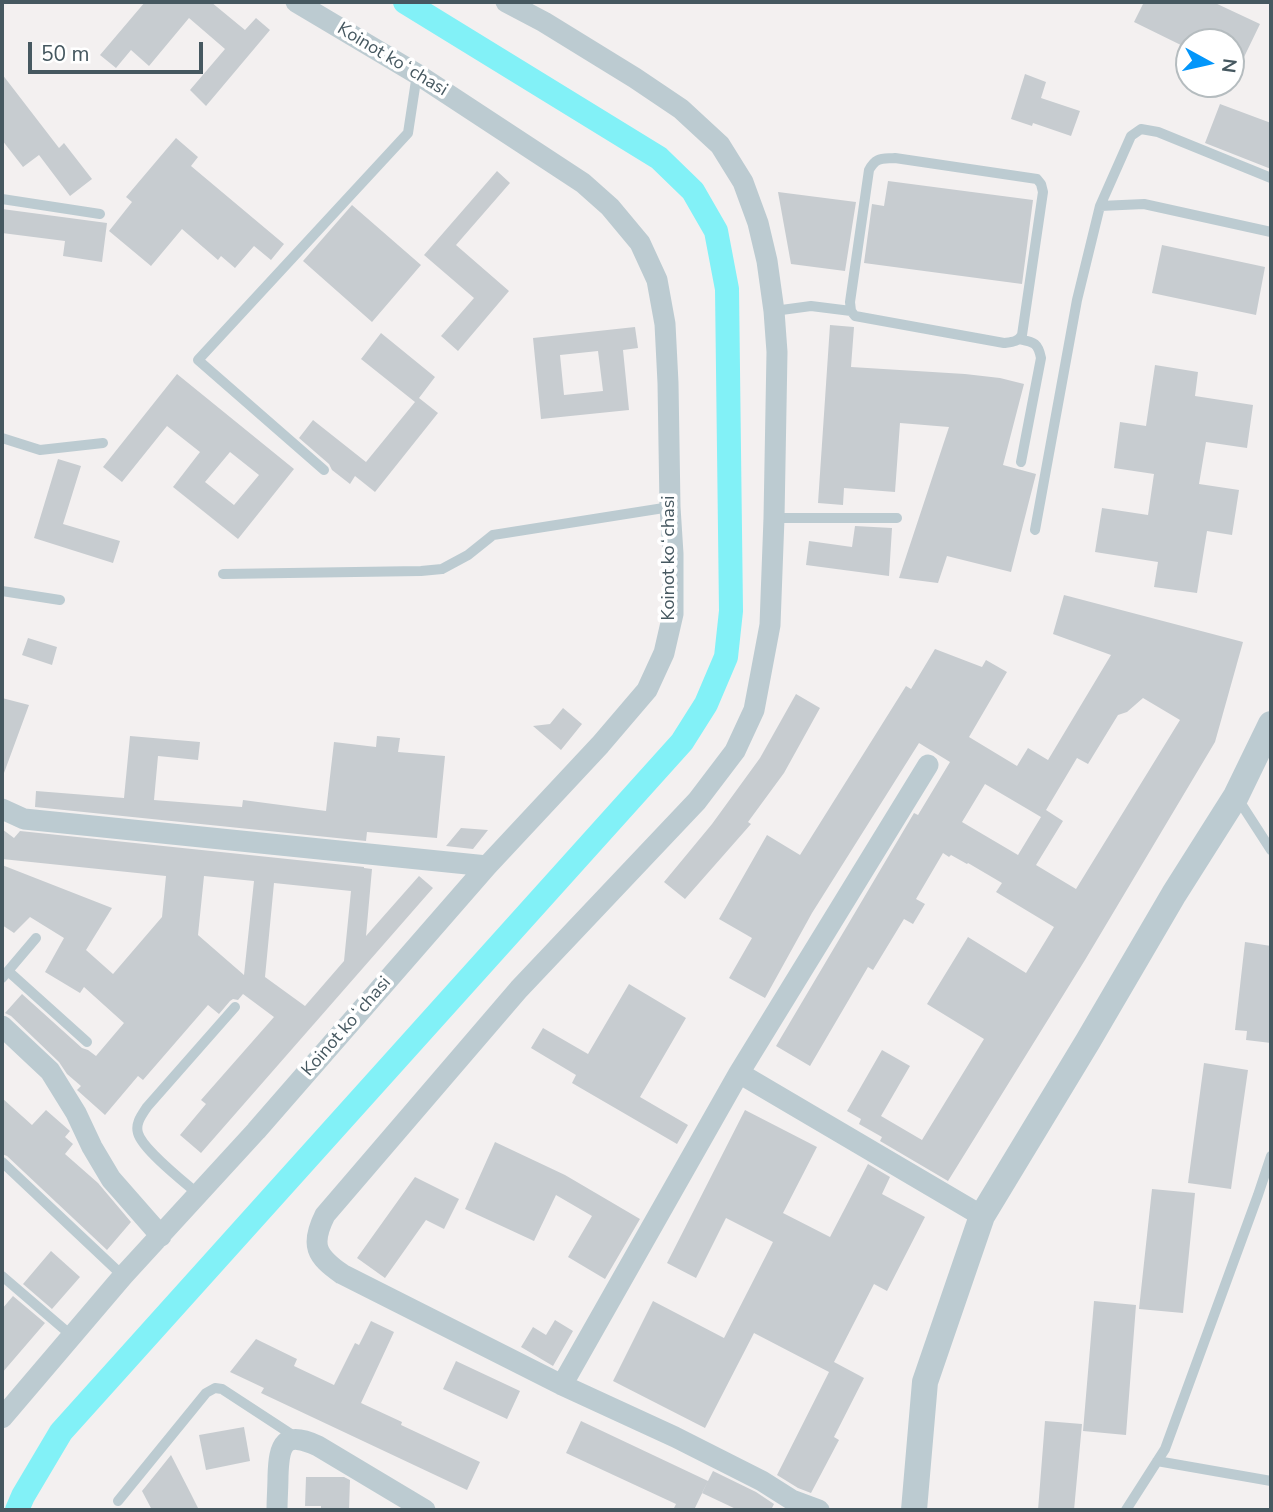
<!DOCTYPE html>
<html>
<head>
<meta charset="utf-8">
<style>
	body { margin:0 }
	#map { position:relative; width:1273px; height:1512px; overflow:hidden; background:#f3f0f0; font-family:"Nunito Sans",sans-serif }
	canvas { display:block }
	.frame { position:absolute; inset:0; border:4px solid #465860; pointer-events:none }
	.north { position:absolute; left:1175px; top:28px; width:70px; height:70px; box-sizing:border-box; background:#fff; border:2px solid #b5bcbf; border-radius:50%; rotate:98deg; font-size:19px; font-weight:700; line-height:28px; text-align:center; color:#465860 }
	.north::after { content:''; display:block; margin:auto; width:24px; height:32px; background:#0396fa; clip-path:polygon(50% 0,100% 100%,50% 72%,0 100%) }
	.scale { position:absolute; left:28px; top:42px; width:175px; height:32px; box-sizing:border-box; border:4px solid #465860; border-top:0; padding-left:9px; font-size:21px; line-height:24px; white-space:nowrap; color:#465860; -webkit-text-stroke:5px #fff; paint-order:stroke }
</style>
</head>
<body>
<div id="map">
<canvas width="1273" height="1512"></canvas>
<div class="frame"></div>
<div class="north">N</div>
<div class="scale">50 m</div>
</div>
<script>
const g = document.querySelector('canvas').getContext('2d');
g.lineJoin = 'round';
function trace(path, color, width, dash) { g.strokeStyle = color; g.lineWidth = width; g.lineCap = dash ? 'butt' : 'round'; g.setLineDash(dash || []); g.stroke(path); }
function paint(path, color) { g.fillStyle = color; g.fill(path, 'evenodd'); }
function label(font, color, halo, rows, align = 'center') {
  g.font = font + ' "Nunito Sans",sans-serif'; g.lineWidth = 7; g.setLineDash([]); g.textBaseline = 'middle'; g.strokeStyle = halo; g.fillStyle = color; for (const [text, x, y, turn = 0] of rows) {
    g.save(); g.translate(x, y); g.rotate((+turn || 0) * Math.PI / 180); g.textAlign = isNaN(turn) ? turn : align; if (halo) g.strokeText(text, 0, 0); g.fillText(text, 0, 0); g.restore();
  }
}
const canal = new Path2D(`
	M17,1510L23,1496L61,1432L682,742L706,704L726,657L731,611L727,289L716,231L693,191L659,158L405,2`);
const building = new Path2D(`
	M145,2H211L245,30L256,18L270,30L206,106L190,90L225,49L189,18L149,66L131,50L116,68L100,55Z
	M1144,2H1213L1260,24L1231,84V42H1189V49L1134,22Z
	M2,74L59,148L64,143L92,179L70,196L39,155L23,167L2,140Z
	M1025,74L1046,82L1041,98L1080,111L1071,136L1033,123L1032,126L1011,119Z
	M1220,104L1271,123V169L1205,143Z
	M176,138L198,157L191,166L284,244L271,260L254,246L235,268L221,256L218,260L182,229L151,266L109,231L132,202L126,197Z
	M497,171L510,183L456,245L509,291L458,351L441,336L474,298L424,255Z
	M888,181L1033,200L1022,284L864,263L872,204L884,206Z
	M778,192L856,202L845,271L791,264Z
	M352,205L421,265L372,322L303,261Z
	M2,209L107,223L102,262L63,256L65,241L2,233Z
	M1162,245L1265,267L1256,315L1152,293Z
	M830,325L854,327L851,367L965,374L1000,378L1024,384L1003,465L1036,474L1011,572L947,556L938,583L899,578L949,427L900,423L895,492L844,488L843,505L818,503Z
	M635,327L638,348L623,350L629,410L541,419L533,338ZM598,351L603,391L564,395L560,355Z
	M381,333L435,377L419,398L438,413L375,492L355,476L350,484L332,470L329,464L299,438L313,420L366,462L415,402L361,359Z
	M1155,365L1198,372L1195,396L1253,405L1247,448L1206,442L1199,484L1239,490L1232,535L1207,531L1197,593L1154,587L1158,562L1095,552L1102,508L1148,515L1154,474L1114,468L1120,422L1146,426Z
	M177,374L294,469L238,539L173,487L200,452L167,426L122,482L103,467ZM230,452L259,475L234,505L205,482Z
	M58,459L81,466L63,524L120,541L113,563L34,538Z
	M855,526L892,528L889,576L806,565L809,541L852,547Z
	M1064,595L1243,642L1215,742L1085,960L948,1181L880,1141L882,1137L859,1124L861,1119L847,1111L882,1050L910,1066L881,1116L922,1140L984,1039L927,1004L968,937L1026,973L1054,927L996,892L1002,883L968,863L967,864L951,855L949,857L943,853L916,899L925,904L913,924L904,919L873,970L868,967L810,1066L776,1046L914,813L918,815L950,762L919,743L812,913L765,998L729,978L752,938L719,919L767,835L800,855L906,686L911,689L935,649L982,667L986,660L1007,672L969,737L1017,766L1028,748L1048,760L1111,655L1053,634ZM1143,698L1180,720L1076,889L1036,865L1063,821L1046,810L1077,758L1088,764L1118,715L1127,712ZM985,784L1041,817L1018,855L962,822Z
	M28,638L57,647L52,665L22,655Z
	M796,694L820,708L784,773L748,822L751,824L685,899L664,882L712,824L760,758Z
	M2,698L29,705L4,773L2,772Z
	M563,708L582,724L561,750L533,726L550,724Z
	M130,736L200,742L198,760L158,756L154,800L242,807L243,800L326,811L334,742L376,747L377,736L400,738L398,752L445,756L437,838L367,832L366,841L35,807L36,791L124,798Z
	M461,828L488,830L473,849L446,846Z
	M2,829L14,838L20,831L364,867V868L372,869L366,936L419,876L433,888L201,1153L180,1135L206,1104L201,1100L274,1017L243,994L238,1000L233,999L230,1001L219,1014L208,1005L143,1080L138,1076L105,1115L77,1090L81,1086L67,1074L59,1062L11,1016L5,1013L22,994L82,1048L88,1050L96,1056L124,1023L84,987L80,993L45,972L64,938L30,917L14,933L2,925V865L112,908L86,950L113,974L162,917L166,876L2,859ZM204,876L254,881L244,975L198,935ZM274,883L351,891L344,961L305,1006L265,977Z
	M1245,942L1271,946V1043L1246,1040L1247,1031L1235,1030Z
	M629,984L686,1018L640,1097L688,1125L677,1144L572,1083L576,1075L531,1048L543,1028L588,1054Z
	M1204,1063L1248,1070L1231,1189L1188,1183Z
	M2,1098L32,1125L46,1110L70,1131L65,1137L73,1144L65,1154L98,1183L131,1222L107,1250L7,1156L2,1154Z
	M745,1110L817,1147L783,1213L830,1237L868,1164L890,1177L882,1194L925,1217L887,1291L874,1284L834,1362L864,1378L834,1437L839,1440L811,1493L798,1488L777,1475L829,1372L754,1333L705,1428L613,1381L653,1301L724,1338L773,1242L726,1218L696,1278L667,1263Z
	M495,1142L565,1175L640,1219L605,1279L568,1257L592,1216L556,1195L534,1241L465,1209Z
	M415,1177L459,1199L444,1229L426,1220L385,1278L357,1258Z
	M1152,1189L1195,1193L1183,1313L1139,1309Z
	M51,1251L80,1277L52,1309L23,1284Z
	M13,1296L45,1323L2,1373V1309Z
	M1094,1301L1136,1305L1126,1435L1083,1431Z
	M555,1320L573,1331L553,1366L521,1347L533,1327L546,1335Z
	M371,1321L394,1332L361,1403L402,1422L401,1425L480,1462L467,1490L261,1393L264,1388L230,1372L256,1339L297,1359L294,1366L334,1385L355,1343L359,1345Z
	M456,1361L520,1391L507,1419L443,1389Z
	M581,1421L708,1481L694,1510H673L676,1504L566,1453Z
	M1045,1421L1082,1424L1074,1510H1038Z
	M244,1427L250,1461L206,1470L199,1435Z
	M171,1455L191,1494L199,1510H152L142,1491Z
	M713,1471L756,1492L774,1504L771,1510H738L702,1493Z
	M306,1477H344L350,1480L349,1510H321V1506H305Z`);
const service = new Path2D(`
	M895,158L1037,179L1041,184L1043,192L1022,335C1018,342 1012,342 1004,343L855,316L851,311L850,302L869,170C876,157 881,159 895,158Z
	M2,199L100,214
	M1100,206L1144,204L1271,232
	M774,311L811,306L851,311
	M1019,339C1033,342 1038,342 1041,358L1021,462
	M2,438L40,450L103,443
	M324,470L198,360L408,133L417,74
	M774,518H897
	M1035,530L1077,300L1100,206L1131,136L1141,129L1158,132L1271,178
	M223,574L421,571L442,569L468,555L493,535L670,507
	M2,591L60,600
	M1238,799L1271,850
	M8,971L87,1042
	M2,978L36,938
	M2,1162L123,1276
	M198,1194C184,1182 142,1149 138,1133C135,1123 142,1115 147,1107L235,1007
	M2,1276L72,1336
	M1157,1461L1271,1481
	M118,1501L206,1393L215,1388L222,1389L297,1438
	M1126,1510L1165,1449L1258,1195L1271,1156`);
const minor = new Path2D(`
	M506,2L544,22L635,78L681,109L720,145L743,182L758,223L767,261L774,311L777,352L774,518L770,625L754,710L735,751L697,801L519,989L325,1215C310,1245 316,1256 342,1274L562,1385L675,1437L762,1481L792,1500L819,1510
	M2,809L24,819L487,866
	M2,1026L50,1071L76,1113L92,1147L111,1179L161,1236
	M739,1073L982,1216
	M562,1385L739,1073L928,765
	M2,1418L123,1276L256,1131L487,866L600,745L647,690L664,653L673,614V554L670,507L668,383L665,324L657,280L640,243L610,207L583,183L417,74L296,2
	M277,1510C277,1499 278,1487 278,1476C279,1444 284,1430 318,1446L425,1510`);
const tertiary = new Path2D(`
	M914,1510L925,1382L982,1216L1088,1041L1174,894L1236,796L1271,724`);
const streetNames = [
	["Koinot koʻchasi",392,60,31],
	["Koinot koʻchasi",670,558,-90],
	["Koinot koʻchasi",347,1027,-49]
];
trace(canal, '#82f1f7', 24);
paint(building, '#c7ccd0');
trace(service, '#bccbd1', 10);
trace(minor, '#bccbd1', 21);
trace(tertiary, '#bccbd1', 26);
label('18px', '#465860', '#fff', streetNames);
</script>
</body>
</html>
